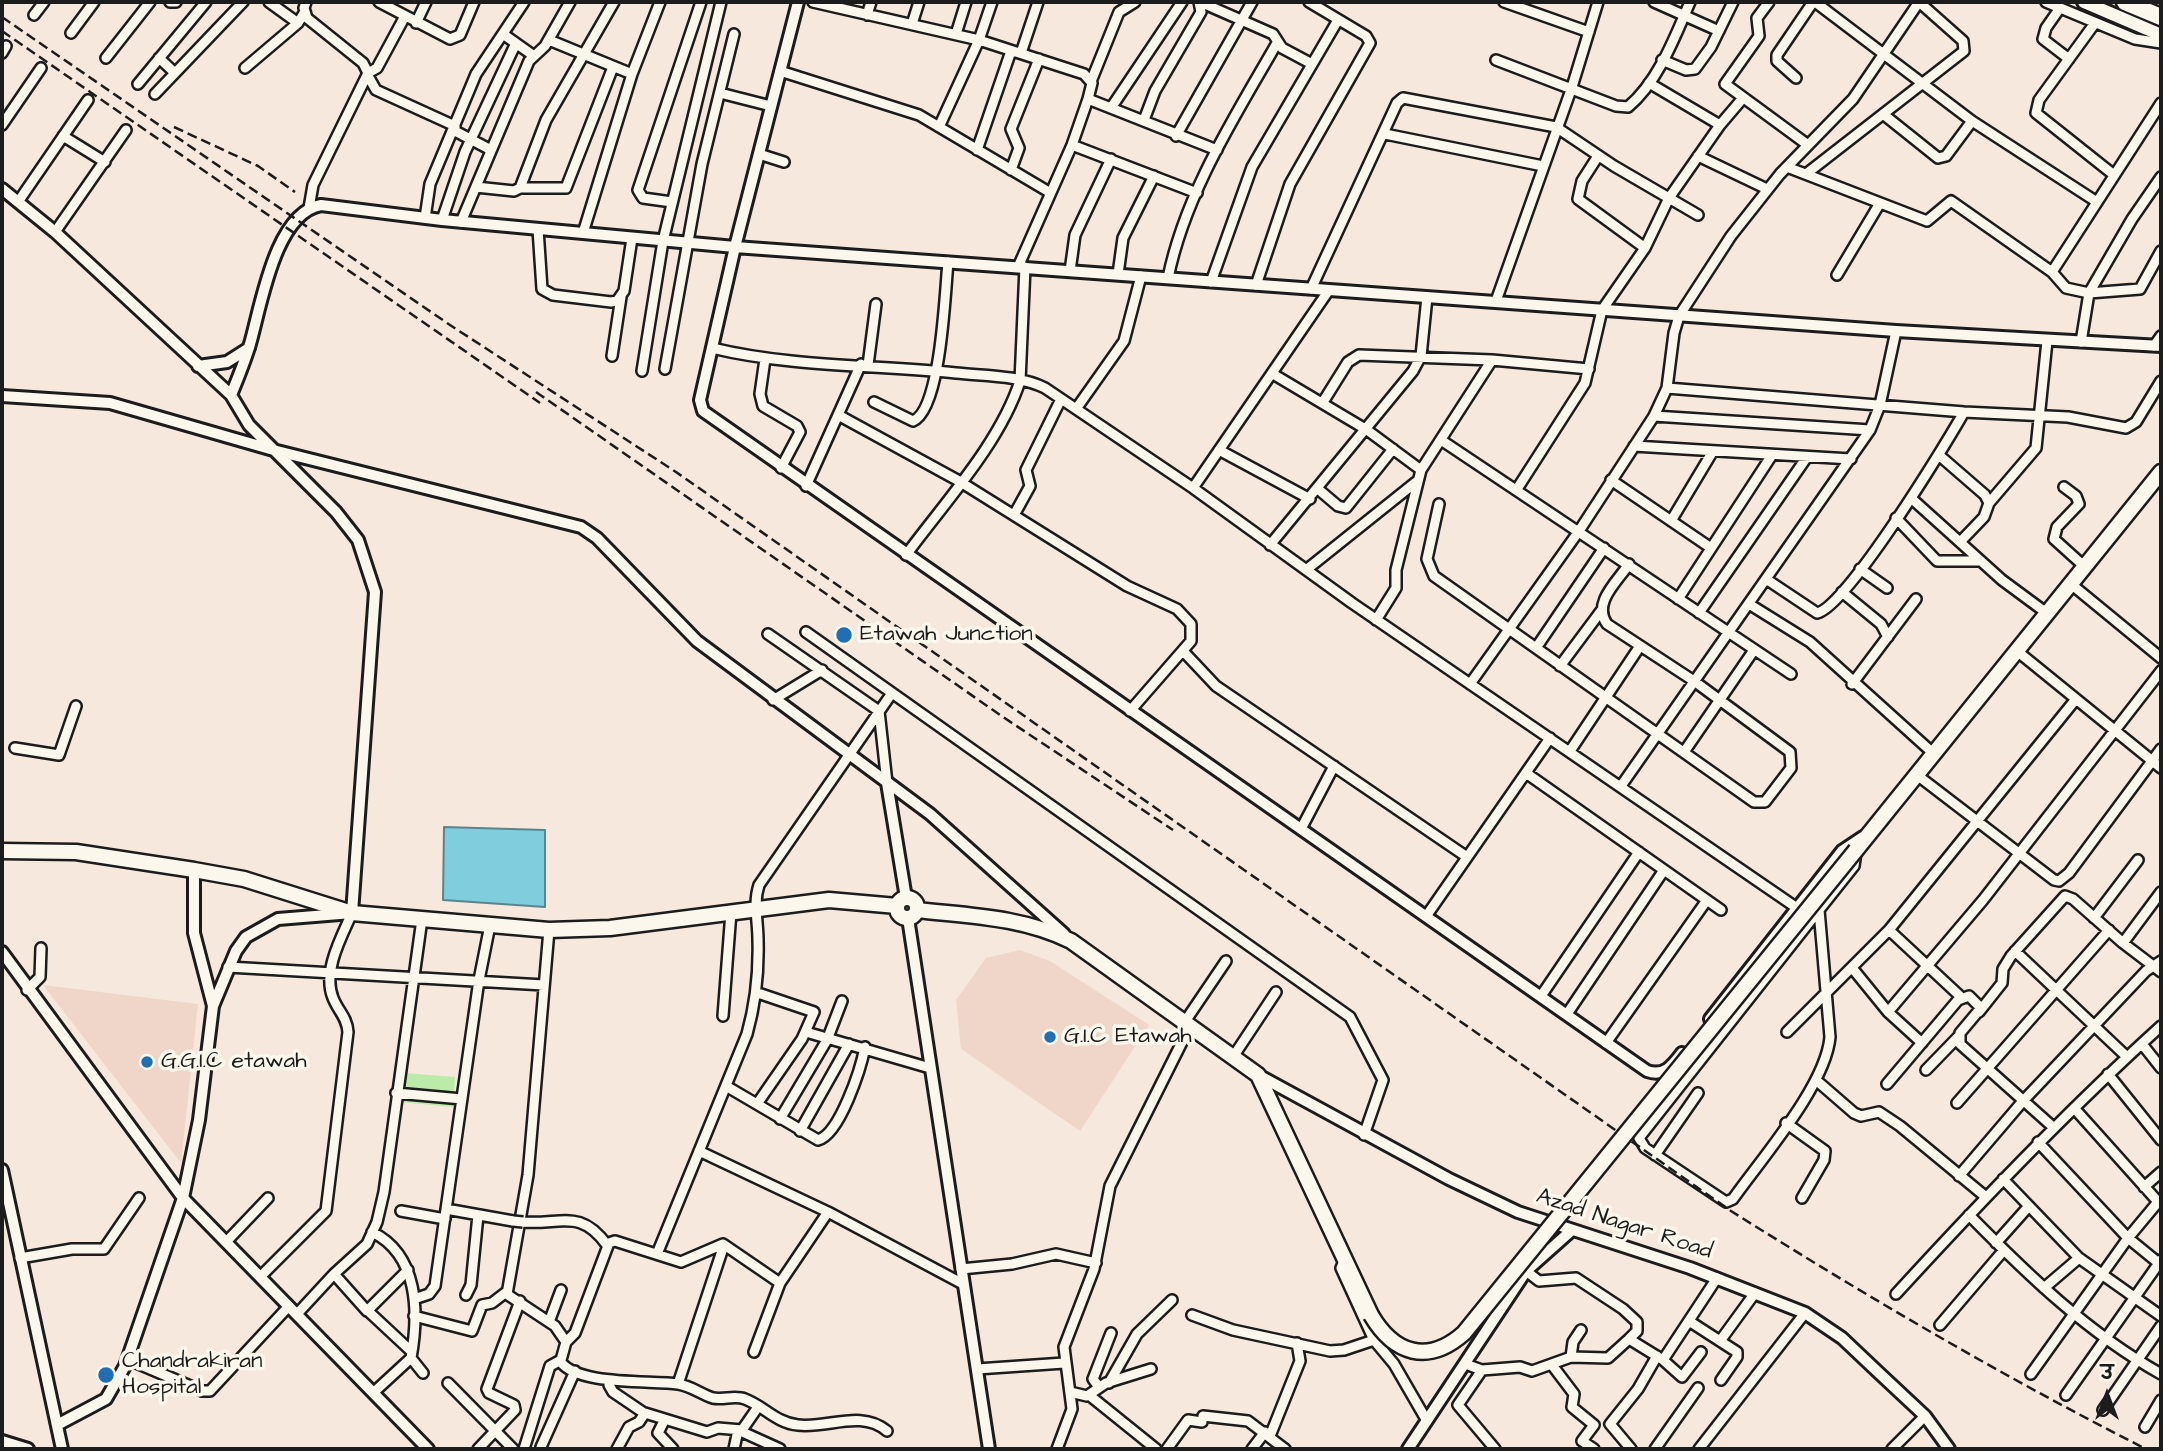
<!DOCTYPE html>
<html>
<head>
<meta charset="utf-8">
<style>
	body { margin:0 }
	#map { position:relative; width:2163px; height:1451px; overflow:hidden; background:#f6e8dc; font-family:"Architects Daughter","Playpen Sans Deva",sans-serif }
	canvas { display:block }
	.frame { position:absolute; inset:0; border:4px solid #1c1c1c; pointer-events:none }
	.north { position:absolute; left:2072px; top:1360px; width:70px; height:70px; -webkit-text-stroke:5px #fbf7ec; paint-order:stroke; rotate:0deg; font-size:19px; font-weight:700; line-height:28px; text-align:center; color:#1c1c1c }
	.north::after { content:''; display:block; margin:auto; width:24px; height:32px; background:#1c1c1c; clip-path:polygon(50% 0,100% 100%,50% 72%,0 100%) }
</style>
</head>
<body>
<div id="map">
<canvas width="2163" height="1451"></canvas>
<div class="frame"></div>
<div class="north">उ</div>
</div>
<script>
const g = document.querySelector('canvas').getContext('2d');
g.lineJoin = 'round';
function paint(path, color) { g.fillStyle = color; g.fill(path, 'evenodd'); }
function trace(path, color, width, dash) { g.strokeStyle = color; g.lineWidth = width; g.lineCap = dash ? 'butt' : 'round'; g.setLineDash(dash || []); g.stroke(path); }
function label(font, color, halo, rows, align = 'center') {
  g.font = font + ' "Architects Daughter",sans-serif'; g.lineWidth = 7; g.setLineDash([]); g.textBaseline = 'middle'; g.strokeStyle = halo; g.fillStyle = color; for (const [text, x, y, turn = 0] of rows) {
    g.save(); g.translate(x, y); g.rotate((+turn || 0) * Math.PI / 180); g.textAlign = isNaN(turn) ? turn : align; if (halo) g.strokeText(text, 0, 0); g.fillText(text, 0, 0); g.restore();
  }
}
const built = new Path2D(`
	M1020,950L1050,961L1149,1025L1080,1131L961,1049L956,1000L986,958Z
	M43,985L198,1004L181,1163Z`);
const green = new Path2D(`
	M404,1073L455,1077L453,1107L400,1102Z`);
const water = new Path2D(`
	M444,827L545,830V907L443,900Z`);
const minor = new Path2D(`
	M170,2H176
	M269,2L298,23
	M306,2L304,8L307,18L363,63L368,73L313,185L309,208
	M379,2L450,39L460,35L474,2
	M813,2L979,40L1084,74L1092,83L1088,99L1217,150
	M1200,2L1273,34L1282,48L1312,64
	M1504,2L1589,32
	M1654,2L1719,31
	M1769,2L1757,18L1759,36L1725,84L1808,145
	M1815,2L1972,121L2097,202
	M2046,2L2135,39L2161,43
	M2060,8L2046,28L2043,39L2069,59
	M34,15L44,2
	M867,15L871,2
	M416,23L426,2
	M2095,23L2039,100L2036,113L2114,175
	M912,24L919,2
	M71,33L94,2
	M503,34L534,56
	M956,34L966,2
	M549,40L632,74
	M2,53L6,46
	M1021,53L1038,2
	M106,58L150,2
	M159,58L175,73
	M1496,60L1616,106L1628,107C1658,82 1675,37 1690,2
	M1662,60L1686,70L1695,69L1711,47L1733,2
	M245,68L298,23L304,13
	M780,71L919,115L1049,192
	M368,73L377,68L404,18
	M368,76L376,90L455,126V131L491,150
	M1796,78L1777,61V55L1813,2
	M1092,79L1119,12L1135,2
	M1649,83L1720,125
	M138,84L206,2
	M720,93L771,106
	M155,94L243,2
	M1111,108L1182,2
	M1883,114L1938,158L1946,156L1972,121
	M1144,120L1155,91L1201,12L1199,2
	M2,125L41,68
	M939,127L979,40L992,2
	M1385,134L1543,166
	M63,136L105,162
	M1176,136L1252,2
	M1072,145L1197,193
	M977,150L1011,51
	M759,154L784,162
	M1598,156L1582,181L1578,199L1645,248
	M1698,156L1767,189
	M1787,167L1927,221L1951,201L2052,272L2066,288L2089,293L2140,289L2161,251
	M1011,170L1019,148L1011,129L1039,59
	M1806,174L1964,51L1963,41L1919,2
	M476,187L514,191L520,188L546,120L614,2
	M520,188H566L613,67
	M18,202L88,100
	M672,202L643,198L638,190L701,2
	M425,218L430,184L476,74L524,2
	M442,220L465,152L516,43
	M461,222L529,61L545,46L570,2
	M538,229L542,289L553,295L611,302L617,301L624,291L632,238
	M55,232L126,130
	M583,233L632,74L660,2
	M1018,267L1072,145L1088,99
	M1070,271L1075,235L1111,159
	M2052,272L2161,103
	M1118,274L1123,238L1154,176
	M1837,275L1880,203
	M1168,278C1185,194 1234,118 1277,43
	M1211,282L1252,167L1338,20
	M1256,285L1290,184L1370,43L1366,36L1309,2
	M1311,289L1397,103L1403,98L1556,127L1614,166L1698,215
	M1496,301L1572,87L1598,2
	M2081,342L2089,293L2132,219L2161,177
	M2154,346L2161,336
	M712,348C791,367 874,365 956,373C984,376 1019,375 1045,388L1193,488L1352,603L1797,908
	M612,356L621,297
	M765,359L760,394L763,406L797,426L800,432L781,468
	M868,365L876,304
	M665,369L702,164L734,34
	M642,371L663,241L721,2
	M1273,374L1367,430L1421,470
	M1667,388L1964,412L2068,417L2126,428L2136,422L2161,381
	M874,402L913,421C941,410 945,292 948,262
	M1323,402L1348,362L1359,355L1492,360L1589,369
	M1076,409L1124,341L1141,276
	M840,416L959,481L1127,586L1177,609L1191,624V641L1130,711
	M1654,416L1870,430
	M1441,440L1791,674
	M1634,446L1851,459
	M1219,450L1310,499
	M1940,456L1985,495L1989,503L1984,517L1960,542
	M1611,480L1711,548
	M806,486L861,364
	M2064,487L2076,496L2079,504L2057,527L2054,539L2085,567
	M1193,488L1329,290
	M1318,489L1338,506L1346,508L1393,449
	M1517,489L1585,383L1602,310L1645,248L1669,198L1720,125L1743,98
	M1911,498L2002,580L2048,614
	M1989,503L2036,448L2047,341
	M1439,504L1427,559L1434,576L1754,802H1765L1791,768L1790,752L1694,681L1607,624C1592,603 1617,582 1629,564
	M1014,515L1030,486L1026,470L1061,399
	M1896,518L1937,561H1981
	M1671,521L1713,451
	M1270,545L1413,371L1421,356L1427,297
	M906,555C945,502 1000,443 1020,381L1025,267
	M1860,569L1887,588
	M1306,570L1416,482
	M1766,579L1817,613C1846,608 1946,444 1964,412
	M2071,584L2161,658
	M1842,592L1881,624L1888,637
	M1678,599L1772,455
	M1749,604L1810,642L1934,754
	M1699,613L1807,457
	M1376,620L1396,588V570L1421,470L1492,360
	M806,632L1350,1017L1383,1080L1364,1135
	M768,634L879,711L887,783
	M1536,648L1604,548
	M1183,651L1216,686L1467,857
	M2017,651L2161,768
	M1560,666L1601,611
	M1470,684L1579,531L1654,416L1667,388L1674,333L1679,316L1731,236L1780,174L1853,99L1919,2
	M1852,684L1916,599
	M773,700L822,670
	M15,748L59,755L76,706
	M1570,751L1640,646
	M1684,752L1754,650
	M1526,773L1721,910
	M1917,775L2054,880L2059,881L2069,873L2161,749
	M1621,786L1870,430L1880,405L1896,331
	M1301,829L1334,766
	M1819,910L1639,1138L1645,1148L1726,1202L1733,1199C1762,1158 1826,1085 1830,1037L1819,910L1854,866L1856,852
	M1427,915L1550,738
	M2094,918L2138,860
	M1889,930L1961,997
	M2123,943L2161,892
	M2015,951L2126,1056
	M228,967L544,985
	M1853,969L1888,1012L1922,1043
	M27,990L40,977L41,948
	M1541,996L1639,852
	M1888,1012L1983,900L2161,671
	M1979,1012L2002,983L2003,969L2011,956L2065,896L2073,899L2123,943L2161,972
	M1567,1014L1664,870
	M723,1016L731,912
	M1184,1023L1226,961
	M806,1032L930,1068
	M1787,1032L1889,930L2076,699
	M1606,1043L1707,900
	M2142,1044L2161,1068
	M1233,1057L1276,992
	M1926,1070L1958,1037
	M2108,1074L2161,1140
	M1816,1080L1854,1113L1861,1116L1879,1112L1900,1126L1986,1197
	M1887,1084L1958,1000L1969,996L1981,1008L1960,1033V1044L2053,1127
	M726,1086L818,1140C840,1134 861,1068 865,1047
	M396,1093L462,1099
	M1957,1103L2109,930
	M757,1104L802,1039L814,1012L758,993
	M2074,1108L2160,1204
	M780,1119L827,1040L842,1001
	M1786,1123L1825,1151L1824,1160L1802,1198
	M800,1131L849,1044
	M2038,1142L2128,1238L2161,1265
	M699,1151L828,1212L963,1284
	M1655,1155L1698,1093
	M1959,1176L2023,1101L2146,971L2161,961
	M2003,1179L2079,1258L2161,1316
	M2144,1187L2161,1172
	M446,1209L513,1221
	M401,1211L445,1219
	M1969,1215C2028,1275 2088,1333 2161,1374
	M523,1222C561,1225 580,1208 607,1245
	M372,1232C419,1255 419,1313 411,1358L373,1393
	M226,1242L268,1198
	M1996,1243L2029,1206
	M657,1254L747,1034C756,1002 759,974 758,940C758,921 753,903 759,885L892,693
	M20,1258L72,1249H104L139,1198
	M1344,1261L1341,1268L1374,1340L1394,1364L1427,1421
	M961,1269L1012,1264L1056,1254L1096,1263
	M1526,1271L1539,1281L1576,1278L1623,1309L1637,1322V1331L1629,1339
	M334,1274L367,1311L408,1270
	M260,1277L326,1211L348,1032C347,1017 338,1011 333,998C322,971 342,936 352,913
	M2044,1288L2079,1258
	M507,1294L528,1175L549,930
	M1896,1294C1981,1201 2068,1110 2161,1026
	M466,1295L471,1285L478,1215
	M414,1299L429,1294L435,1286L479,980L490,925
	M368,1311L412,1352
	M297,1314L334,1274L367,1244L377,1222L384,1192L422,919
	M1192,1315L1233,1330L1330,1351L1344,1350L1374,1340
	M414,1316L472,1331L482,1305L492,1303L505,1293L555,1326L566,1342
	M1689,1321L1737,1352V1357L1721,1380
	M549,1322L561,1290
	M1940,1325L2004,1250
	M1720,1341L1755,1293
	M754,1352L780,1283
	M1571,1357L1573,1342L1581,1330
	M411,1358L423,1373
	M127,1359L202,1391H210L289,1306
	M1663,1360L1717,1278
	M560,1361C577,1386 650,1380 678,1384C691,1386 701,1394 713,1398C724,1400 735,1395 745,1399C764,1406 776,1423 798,1425C827,1429 861,1409 887,1431
	M1465,1364L1482,1370L1520,1367L1532,1371L1571,1357L1608,1358L1629,1339L1663,1360L1682,1377L1701,1352
	M1552,1365L1574,1394L1572,1407L1594,1425L1582,1441L1594,1449
	M977,1369L1064,1363
	M1482,1370L1458,1405L1495,1449
	M2031,1374L2128,1238L2158,1202
	M448,1383L513,1449
	M1109,1383L1137,1334L1172,1300
	M678,1384L724,1245
	M609,1385L613,1392L644,1413
	M1099,1387L1093,1379L1111,1333
	M1070,1392L1087,1396L1106,1383L1151,1369
	M1089,1395L1156,1449
	M2066,1395L2161,1260
	M2103,1410L2161,1326
	M1203,1416L1248,1421L1285,1449
	M664,1421L658,1433L673,1449
	M2145,1427L2161,1400
	M1270,1436L1300,1361L1297,1343
	M541,1447L575,1371
	M478,1449L515,1410L514,1405L489,1393L487,1389L520,1301
	M524,1449L550,1366L561,1360L566,1342L575,1333L609,1243L615,1241L681,1262L723,1244L780,1283L828,1212
	M617,1449L629,1427L639,1422L645,1413L707,1432L718,1428L742,1430L758,1407
	M734,1449L738,1430L780,1449
	M1057,1449L1072,1409L1064,1347L1094,1269L1110,1186L1189,1028
	M1167,1449L1188,1420L1202,1422
	M1252,1449L1265,1432
	M1631,1449L1610,1424L1638,1389L1657,1356
	M1655,1449L1698,1388
	M1699,1449L1805,1313
	M1892,1449L1925,1416`);
const tertiary = new Path2D(`
	M798,2L735,247L700,400L703,411L1647,1071C1664,1077 1672,1066 1682,1053
	M2,189L55,232L231,395L249,425L336,512L358,540L375,592L352,913L278,919L246,937L236,951L213,1006L199,1120L183,1198L125,1366L106,1399L57,1425
	M198,366L227,362L249,348
	M231,395C238,378 245,361 250,344C261,306 275,213 321,205L442,220L735,247L1896,331L2161,346
	M2,396L110,403L277,451L581,527L597,538L697,641L930,814L1064,934
	M887,783L906,898
	M194,870V933L213,1006
	M908,918L989,1449
	M2,952L183,1198L428,1449
	M1710,1019L1842,851L1863,837
	M1258,1075L1449,1179L1518,1212L1690,1268L1805,1313L1842,1338L1879,1373L1925,1416L1949,1449
	M2,1170L62,1449
	M2,1441L28,1449
	M1408,1449L1526,1271L1572,1230`);
const secondary = new Path2D(`
	M2084,2L2161,35`);
const primary = new Path2D(`
	M1856,850L2161,472
	M2,851L76,852L194,870L244,879L352,913L549,930L610,928L829,900L897,906
	M897 908a10 10 0 1 1 20 0a10 10 0 1 1-20 0Z
	M917,910C971,916 1022,917 1071,941L1258,1075L1371,1315`);
const trunk = new Path2D(`
	M2125,2L2161,17`);
const rail = new Path2D(`
	M2,17L450,325L676,472L1731,1211C1866,1296 2004,1377 2146,1449
	M2,31L540,403
	M174,127L258,166L295,192
	M536,392L1003,717L1173,830`);
const minorBridge = new Path2D(`
	M513,1221L523,1222`);
const primaryBridge = new Path2D(`
	M1371,1315C1394,1354 1428,1365 1464,1333L1856,850`);
const markers = [
	[844,635,9,"#1f6fb2"],
	[1050,1037,7,"#1f6fb2"],
	[147,1062,7,"#1f6fb2"],
	[106,1375,9,"#1f6fb2"]
];
const poiNames = [
	["Etawah Junction",860,635],
	["G.I.C Etawah",1064,1037],
	["G.G.I.C etawah",161,1062],
	["Chandrakiran",122,1362],
	["Hospital",122,1388]
];
const streetNames = [
	["Azad Nagar Road",1624,1225,18]
];
paint(built, '#f0d6c8');
paint(green, '#bceaa8');
paint(water, '#7fcddd');
trace(water, '#578690', 2);
trace(minor, '#1c1c1c', 14);
trace(tertiary, '#1c1c1c', 16);
trace(secondary, '#1c1c1c', 18);
trace(primary, '#1c1c1c', 19);
trace(trunk, '#1c1c1c', 21);
trace(minor, '#fbf7ec', 9);
trace(tertiary, '#fbf7ec', 10);
trace(secondary, '#fbf7ec', 12);
trace(primary, '#fbf7ec', 14);
trace(trunk, '#fbf7ec', 16);
trace(rail, '#1c1c1c', 2.5, [10, 5]);
trace(minorBridge, '#1c1c1c', 14, []);
trace(primaryBridge, '#1c1c1c', 19, []);
trace(minorBridge, '#fbf7ec', 9);
trace(primaryBridge, '#fbf7ec', 14);
for (const [x, y, r, color] of markers) { const dot = new Path2D(); dot.arc(x, y, r, 0, 2 * Math.PI); g.fillStyle = color; g.fill(dot); trace(dot, '#fbf7ec', 2.5); }
label('23px', '#1c1c1c', '#fbf7ec', poiNames, 'left');
label('23px', '#1c1c1c', '#fbf7ec', streetNames);
</script>
</body>
</html>
